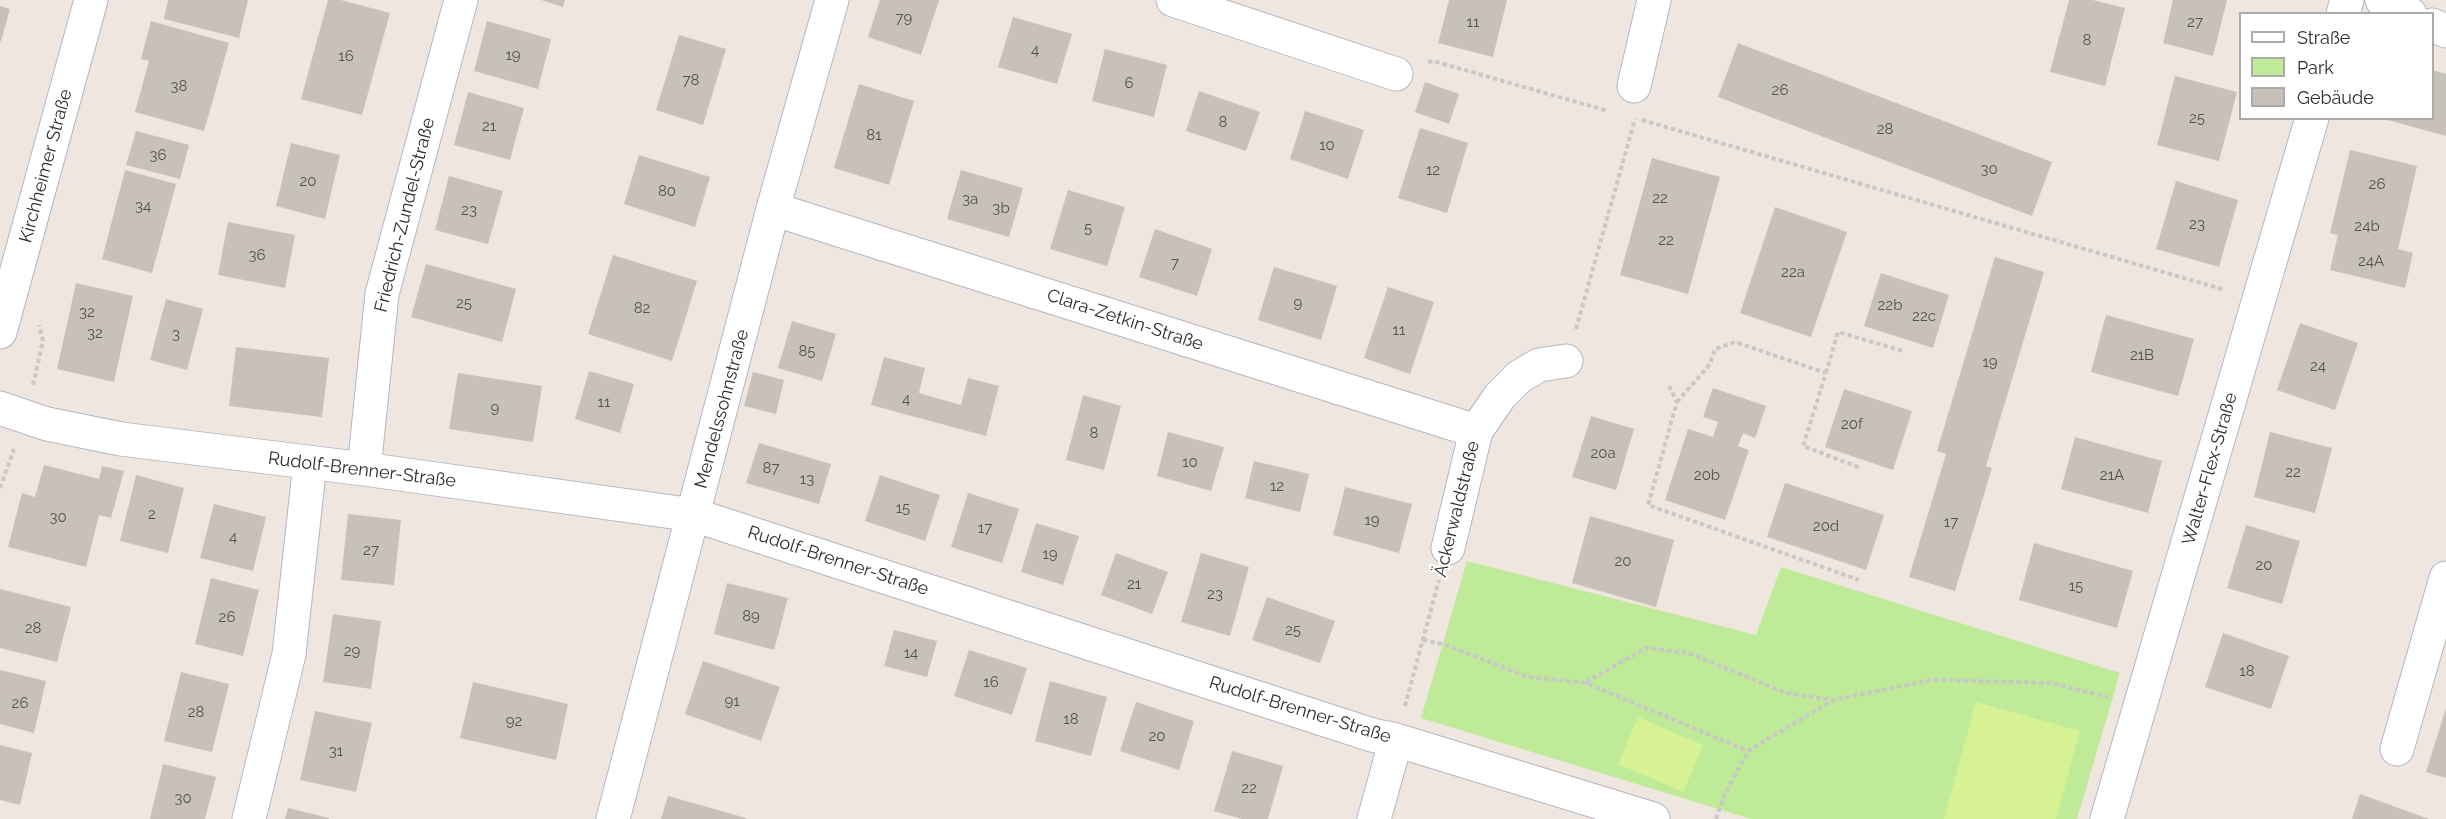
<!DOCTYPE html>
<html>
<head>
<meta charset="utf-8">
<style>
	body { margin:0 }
	#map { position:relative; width:2446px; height:819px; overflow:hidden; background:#efe6df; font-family:Raleway,sans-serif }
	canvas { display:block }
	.legend { position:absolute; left:2239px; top:12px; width:195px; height:108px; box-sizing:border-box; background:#fff; border:2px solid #ababab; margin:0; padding:8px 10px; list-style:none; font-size:18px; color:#2d2d2d }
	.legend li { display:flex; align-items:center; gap:12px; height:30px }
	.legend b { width:30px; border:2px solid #ababab }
</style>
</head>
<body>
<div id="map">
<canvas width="2446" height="819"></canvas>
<ul class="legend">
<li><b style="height:8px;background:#fff"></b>Straße</li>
<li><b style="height:16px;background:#bfea98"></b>Park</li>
<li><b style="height:16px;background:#c8c1ba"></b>Gebäude</li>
</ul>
</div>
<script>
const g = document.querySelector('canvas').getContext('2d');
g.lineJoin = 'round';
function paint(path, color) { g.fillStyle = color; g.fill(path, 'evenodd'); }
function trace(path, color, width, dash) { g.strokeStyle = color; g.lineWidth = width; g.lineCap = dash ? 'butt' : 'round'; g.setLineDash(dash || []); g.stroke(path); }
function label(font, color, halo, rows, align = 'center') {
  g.font = font + ' Raleway,sans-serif'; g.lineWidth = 4.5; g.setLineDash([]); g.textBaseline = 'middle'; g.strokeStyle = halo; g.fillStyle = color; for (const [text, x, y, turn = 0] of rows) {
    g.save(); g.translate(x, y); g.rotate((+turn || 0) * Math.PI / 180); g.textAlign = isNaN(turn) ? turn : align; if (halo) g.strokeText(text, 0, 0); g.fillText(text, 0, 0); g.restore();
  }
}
const green = new Path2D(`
	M1467,561L1756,635L1781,567L2120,673L2077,819H1751L1421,718Z`);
const pitch = new Path2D(`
	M1976,702L2080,731L2056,819H1944Z
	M1638,717L1703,745L1683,792L1618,764Z`);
const building = new Path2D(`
	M168,0H248L239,38L164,19Z
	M328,0H341L390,13L362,115L301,99Z
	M541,0H565L563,7Z
	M880,0H939L921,55L868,37Z
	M1449,0H1507L1493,57L1438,43Z
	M2069,0H2093L2125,8L2105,86L2050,72Z
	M2173,0H2227L2213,56L2163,43Z
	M0,6L10,9L1,41H0Z
	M1013,17L1072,34L1057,84L998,67Z
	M151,21L229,43L204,131L135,112L149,61L141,59Z
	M487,21L551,39L538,89L474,71Z
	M679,35L726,49L703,125L656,110Z
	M1738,43L2052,162L2032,216L1718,97Z
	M1105,49L1167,65L1154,117L1092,101Z
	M2432,70L2446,74V136L2384,119L2432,118Z
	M2175,76L2237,92L2219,161L2157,145Z
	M1425,82L1459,94L1449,124L1415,112Z
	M859,84L914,101L889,185L834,168Z
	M1199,91L1260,112L1246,151L1186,131Z
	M468,92L524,108L510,160L454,145Z
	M1305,111L1364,130L1348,179L1290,159Z
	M1420,128L1468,143L1447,213L1398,198Z
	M136,131L189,145L180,179L126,165Z
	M291,143L340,155L325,219L276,206Z
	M2350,150L2417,166L2398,249L2413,253L2405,288L2330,270L2338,235L2330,233Z
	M639,155L710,177L695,227L624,204Z
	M1652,158L1720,177L1688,294L1620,275Z
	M125,170L176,184L152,273L102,259Z
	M961,170L1023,188L1009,237L947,219Z
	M449,176L503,191L488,244L435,230Z
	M2176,181L2238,200L2219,267L2156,249Z
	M1068,190L1125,207L1107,266L1050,249Z
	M1775,207L1847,232L1811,337L1740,313Z
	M228,222L295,235L285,288L218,275Z
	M1155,229L1212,249L1197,296L1139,277Z
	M613,255L697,281L672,361L588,334Z
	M1995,257L2044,272L1986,466L1992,468L1955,591L1909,577L1946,454L1937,451Z
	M426,264L516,289L502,342L411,317Z
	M1274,267L1337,286L1321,340L1258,320Z
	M1881,273L1949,295L1933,348L1864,326Z
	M76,283L133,296L114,382L57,369Z
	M1388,287L1434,302L1410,374L1364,358Z
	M166,299L203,309L187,370L150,360Z
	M2106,315L2194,339L2178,396L2091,372Z
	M792,321L836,334L822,381L778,368Z
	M2300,323L2358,343L2335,410L2277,390Z
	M236,347L329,358L322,417L229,406Z
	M884,357L925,368L919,393L961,405L968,378L999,386L986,436L871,405Z
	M589,371L634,384L620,433L575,419Z
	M753,372L784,380L776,414L744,406Z
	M458,373L542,386L533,442L449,429Z
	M1713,388L1766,406L1755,438L1743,433L1738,446L1749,450L1725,520L1665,500L1688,429L1713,437L1718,422L1703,417Z
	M1844,389L1912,411L1893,470L1825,447Z
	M1083,395L1121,406L1104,470L1066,460Z
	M1591,416L1634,429L1616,490L1572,477Z
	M1168,432L1224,447L1211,491L1157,476Z
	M2270,432L2332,448L2315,513L2254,497Z
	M2075,437L2162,461L2148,513L2061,489Z
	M759,443L831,464L819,504L746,483Z
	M1254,461L1309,474L1300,512L1245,498Z
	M44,465L99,479L102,466L124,471L111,518L99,515L86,567L8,547L22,493L35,497Z
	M136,475L184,488L168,553L120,541Z
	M880,475L940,495L925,541L865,521Z
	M1785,483L1884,515L1866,570L1767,537Z
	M1345,487L1412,504L1399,553L1333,535Z
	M968,493L1019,509L1002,563L951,547Z
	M214,504L266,517L253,571L200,558Z
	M348,514L401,520L394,585L341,580Z
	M1590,516L1674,540L1656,607L1572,583Z
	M1036,523L1079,536L1063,585L1021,572Z
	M2246,525L2300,541L2282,604L2227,588Z
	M2034,543L2133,571L2117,628L2019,600Z
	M1116,553L1168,572L1152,614L1101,595Z
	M1201,553L1249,567L1230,636L1181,622Z
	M211,578L259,590L243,656L195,644Z
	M727,583L788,598L774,650L714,634Z
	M0,589L71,607L57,662L0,648Z
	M1267,597L1335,621L1320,663L1252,640Z
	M333,614L381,621L371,689L323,682Z
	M894,630L937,641L927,677L884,666Z
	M2223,633L2289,656L2271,709L2205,687Z
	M969,650L1027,668L1012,715L954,696Z
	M703,661L780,687L761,741L685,714Z
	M0,670L46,681L34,733L0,724Z
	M181,672L229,684L212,752L164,741Z
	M1050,681L1107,697L1091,756L1035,741Z
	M473,682L568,704L556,760L460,738Z
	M1136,702L1194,721L1179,770L1120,751Z
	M2446,708V778L2426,772Z
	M315,711L372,723L356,792L300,780Z
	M0,745L32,753L20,805L0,800Z
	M1232,751L1283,766L1268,819H1242L1214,811Z
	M163,764L216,777L205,819H150Z
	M2360,794L2429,819H2352Z
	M668,796L746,818V819H661Z
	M288,808L329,818V819H285Z`);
const path = new Path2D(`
	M1428,62L1433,61L1608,111
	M1642,120L2225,290
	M1576,329L1635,119
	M1826,373L1838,332L1903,351
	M33,385L43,341L39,325
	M1669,386L1677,402L1648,505L1859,580
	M1677,402L1710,364L1715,349L1735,342L1826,373L1803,446L1861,468
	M0,488L14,449
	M1423,640L1446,645L1528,677L1586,683L1748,751L1833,700L1932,680L2051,683L2108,697
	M1586,682L1646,648L1689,653L1786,693L1833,700
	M1405,706L1439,580
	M1716,819L1725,794L1748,751`);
const minor = new Path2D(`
	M1173,0L1396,74
	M2382,0L2410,14
	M2343,14L2347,0
	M2432,25L2446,31
	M1634,86L1654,0
	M773,209L1476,431
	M0,408L47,424L121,439L364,469L694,515L1372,735L1396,740L1653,819
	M364,469L382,294L461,0
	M1448,548L1476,431L1500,396L1519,377L1539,365L1566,361
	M2397,749L2446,578
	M249,819L289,654L310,463
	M613,819L773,209L832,0
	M1374,819L1396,740
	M2107,819L2312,118`);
const secondary = new Path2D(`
	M0,332L91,0`);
const numberNames = [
	["79",904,18],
	["11",1473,22],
	["27",2195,22],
	["8",2087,40],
	["4",1035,50],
	["19",513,55],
	["16",346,56],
	["78",691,80],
	["6",1129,83],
	["38",179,86],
	["26",1780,90],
	["25",2197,118],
	["8",1223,122],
	["21",489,126],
	["28",1885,129],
	["81",874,135],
	["10",1327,145],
	["36",158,155],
	["30",1989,169],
	["12",1433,170],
	["20",308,181],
	["26",2377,184],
	["80",667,191],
	["22",1660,198],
	["3a",970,199],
	["34",143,206],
	["3b",1001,208],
	["23",469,210],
	["23",2197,224],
	["24b",2367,226],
	["5",1088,228],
	["22",1666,240],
	["36",257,255],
	["24A",2371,261],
	["7",1175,263],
	["22a",1793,272],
	["25",464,303],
	["9",1298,303],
	["22b",1890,305],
	["82",642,308],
	["32",87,312],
	["22c",1924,316],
	["11",1399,330],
	["32",95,333],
	["3",176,334],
	["85",807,351],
	["21B",2142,355],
	["19",1990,362],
	["24",2318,366],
	["4",906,399],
	["11",604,402],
	["9",495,408],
	["20f",1852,424],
	["8",1094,433],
	["20a",1603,453],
	["10",1190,462],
	["87",771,468],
	["22",2293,472],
	["20b",1707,475],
	["21A",2112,475],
	["13",807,479],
	["12",1277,486],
	["15",903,508],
	["2",152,514],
	["30",58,517],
	["19",1372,520],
	["17",1951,522],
	["20d",1826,526],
	["17",985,528],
	["4",233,537],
	["27",371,550],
	["19",1050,554],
	["20",1623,561],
	["20",2264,565],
	["21",1134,584],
	["15",2076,586],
	["23",1215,594],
	["89",751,616],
	["26",227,617],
	["28",33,628],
	["25",1293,630],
	["29",352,651],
	["14",911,653],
	["18",2247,671],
	["16",991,682],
	["91",732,701],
	["26",20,703],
	["28",196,712],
	["18",1071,719],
	["92",514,721],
	["20",1157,736],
	["31",336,751],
	["22",1249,788],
	["30",183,798]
];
const streetNames = [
	["Kirchheimer Straße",46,166,-75],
	["Friedrich-Zundel-Straße",405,215,-76],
	["Clara-Zetkin-Straße",1125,320,18],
	["Mendelssohnstraße",722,409,-75],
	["Walter-Flex-Straße",2210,469,-74],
	["Rudolf-Brenner-Straße",362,470,7],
	["Äckerwaldstraße",1457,509,-76],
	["Rudolf-Brenner-Straße",838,561,18],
	["Rudolf-Brenner-Straße",1300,710,17]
];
paint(green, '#bfea98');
paint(pitch, '#d6f293');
paint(building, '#c8c1ba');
trace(minor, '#b3b7c2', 35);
trace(secondary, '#b3b7c2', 35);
trace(path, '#c8c8c8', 4, [4.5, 3]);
trace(minor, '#fff', 33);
trace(secondary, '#fff', 33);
label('15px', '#545250', null, numberNames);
label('18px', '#2d2d2d', '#fff', streetNames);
</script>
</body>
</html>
